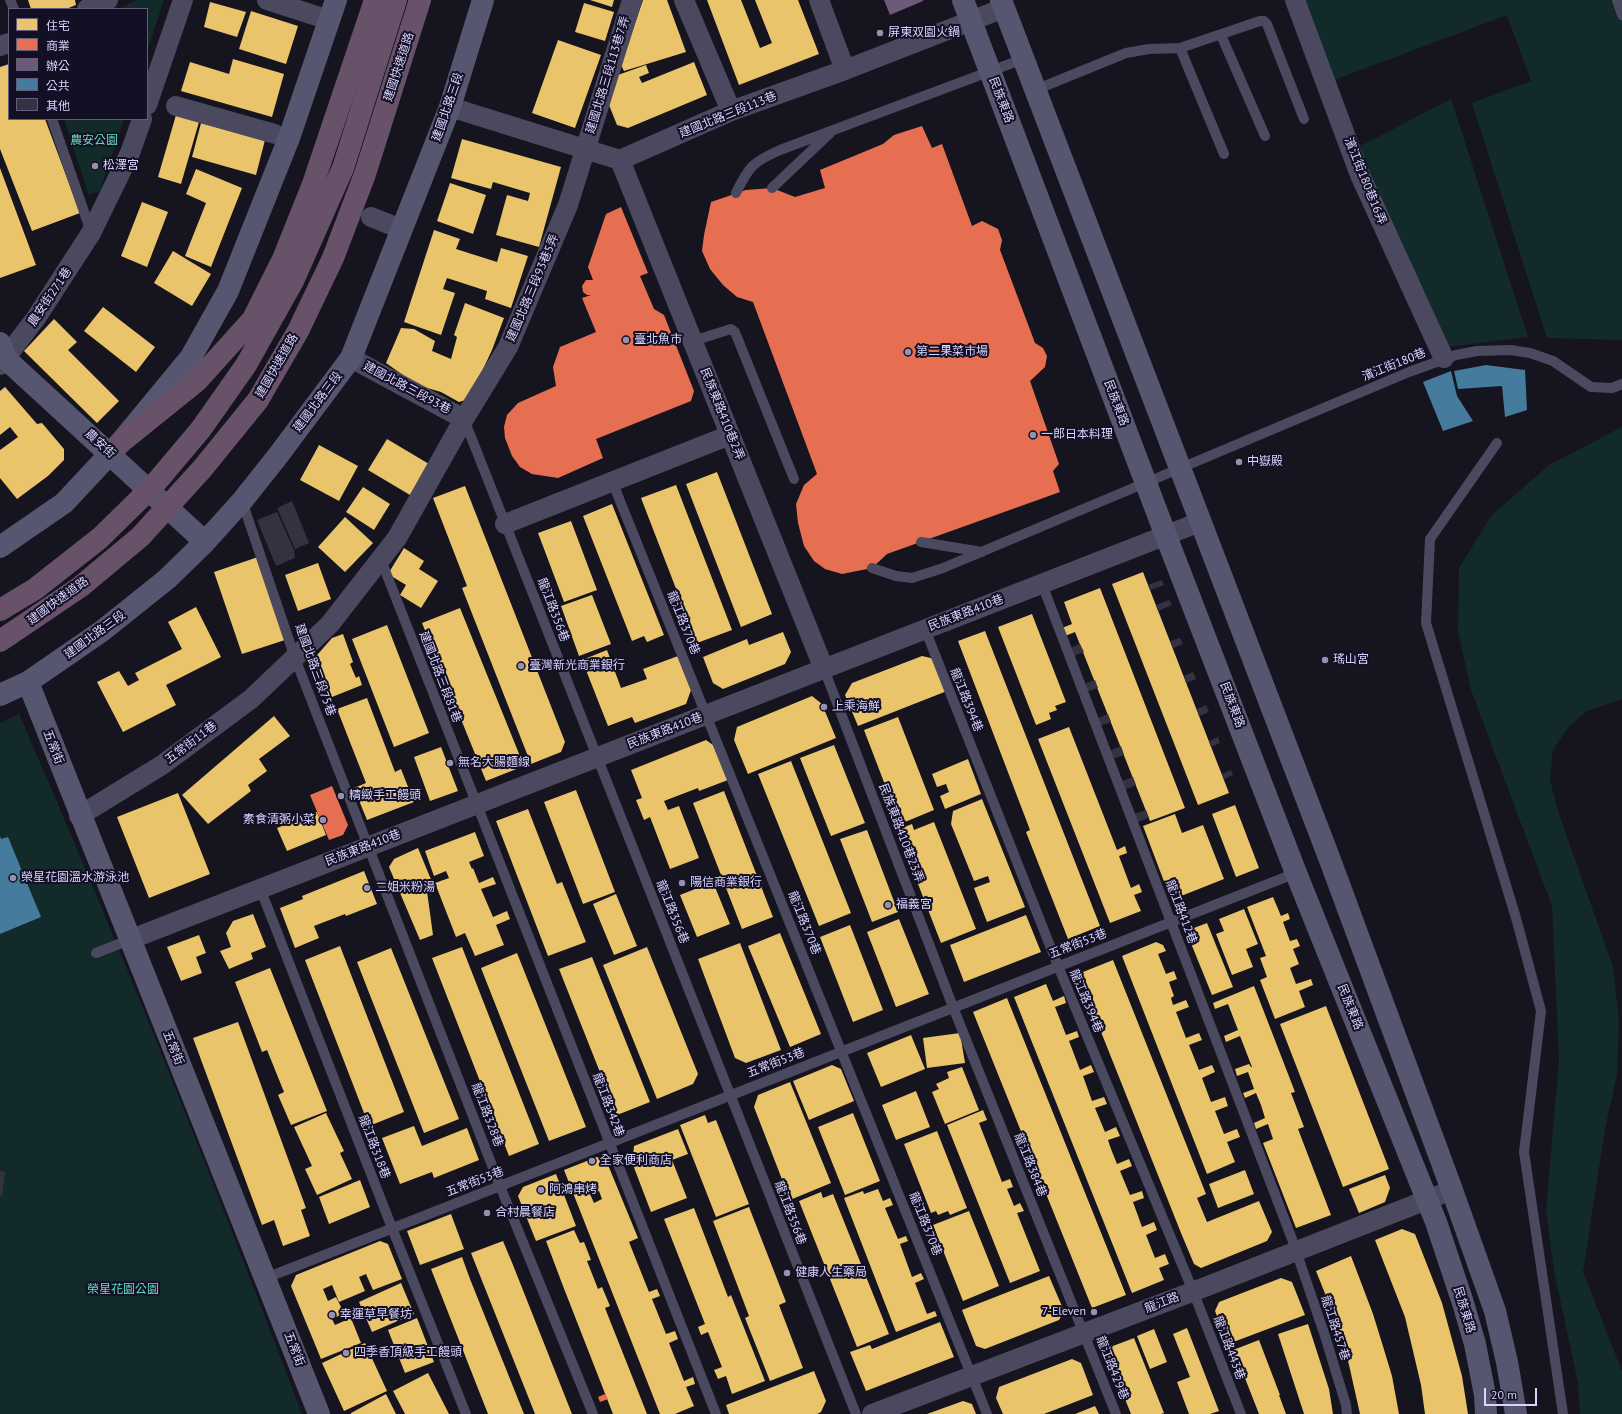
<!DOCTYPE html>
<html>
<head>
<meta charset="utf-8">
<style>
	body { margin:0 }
	#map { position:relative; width:1622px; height:1414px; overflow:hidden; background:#16141f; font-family:"PT Sans","Noto Sans TC",sans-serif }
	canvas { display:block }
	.legend { position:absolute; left:8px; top:8px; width:140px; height:112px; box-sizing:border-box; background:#130f24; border:1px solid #625e7b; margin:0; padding:5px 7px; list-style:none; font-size:12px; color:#d9d4fd }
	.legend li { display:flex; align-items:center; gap:8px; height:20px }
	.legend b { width:20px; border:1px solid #625e7b }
	.scale { position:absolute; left:1484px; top:1388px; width:53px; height:18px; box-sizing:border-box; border:2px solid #d9d4fd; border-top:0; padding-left:5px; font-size:12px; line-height:14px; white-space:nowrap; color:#d9d4fd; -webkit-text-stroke:3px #130f24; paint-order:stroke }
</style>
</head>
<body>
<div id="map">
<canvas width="1622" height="1414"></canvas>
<ul class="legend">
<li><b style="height:11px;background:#e9c46a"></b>住宅</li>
<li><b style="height:11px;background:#e76f51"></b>商業</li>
<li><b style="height:11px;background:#6d597a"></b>辦公</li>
<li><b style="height:11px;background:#457b9d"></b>公共</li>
<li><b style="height:11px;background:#343241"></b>其他</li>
</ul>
<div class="scale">20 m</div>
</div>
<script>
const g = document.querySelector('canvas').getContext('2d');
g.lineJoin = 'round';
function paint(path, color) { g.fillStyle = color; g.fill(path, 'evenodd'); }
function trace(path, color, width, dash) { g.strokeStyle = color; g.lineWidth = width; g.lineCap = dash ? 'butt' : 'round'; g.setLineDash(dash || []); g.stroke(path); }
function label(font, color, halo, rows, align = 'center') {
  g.font = font + ' "PT Sans","Noto Sans TC",sans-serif'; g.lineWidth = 4; g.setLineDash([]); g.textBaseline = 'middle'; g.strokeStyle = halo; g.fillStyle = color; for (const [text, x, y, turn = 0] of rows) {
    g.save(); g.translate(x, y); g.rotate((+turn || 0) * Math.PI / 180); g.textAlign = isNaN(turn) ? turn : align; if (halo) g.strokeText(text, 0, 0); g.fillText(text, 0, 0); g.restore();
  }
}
const green = new Path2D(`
	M137,0H164L147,51V9H118Z
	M1298,0H1617L1622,15V340L1547,338L1472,103L1531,81L1507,15L1326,83Z
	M1451,99L1528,337L1439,348L1351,151Z
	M64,119H124L100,191L89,195Z
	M1622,427V699L1587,711L1570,725L1553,749L1550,780L1559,814L1613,967L1619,1020L1617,1075L1605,1129L1583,1272L1622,1371V1414H1580L1578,1383L1554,1271L1546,1211L1559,1060L1552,906L1471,690L1458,631L1459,568L1491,516L1549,465Z
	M19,714C120,945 213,1179 302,1414H0V723Z`);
const homes = new Path2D(`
	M28,0H75L76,5L66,9H31Z
	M590,0H614L612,7Z
	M643,0H667L686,52L624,71L621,65Z
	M707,0H741L760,48L772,43L755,0H798L819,54L739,85Z
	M210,2L246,12L237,37L204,27Z
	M584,3L614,12L605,41L575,32Z
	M251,11L298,26L286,64L239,49Z
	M558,40L601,55L575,128L532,113Z
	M233,59L284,74L272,117L181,91L190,62L229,74Z
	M694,62L707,95L628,128L617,125L609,105L615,76L646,65L649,73L639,77L642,83Z
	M9,64V119H45L80,213L32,231L0,149V67Z
	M176,115L199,122L181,184L158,177Z
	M201,123L265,140L256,175L192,157Z
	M462,139L561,167L539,247L496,235L507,195L528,201L530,193L493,182L491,189L451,178Z
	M0,168L36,265L0,278Z
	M196,169L242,188L211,267L185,256L206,203L186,194Z
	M450,183L486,195L473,234L437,221Z
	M142,202L168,212L147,267L121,256Z
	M434,230L460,239L456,249L497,262L501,248L528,256L511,308L485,299L487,291L447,278L443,289L455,293L441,335L404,322Z
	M173,251L211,274L192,306L154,283Z
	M465,303L504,318L492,350L469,399L459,402L441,392L417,385L386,363L401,328L414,329L435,341L432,351L451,359L457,337L454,335Z
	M103,307L155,347L136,372L84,331Z
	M54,319L77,342L68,350L119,401L97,423L24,351Z
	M5,387L37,424L42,423L64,449V460L48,476L17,499L0,478V450L18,437L10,427L0,435V391Z
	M387,439L429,464L410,495L368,470Z
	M319,445L358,466L339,501L300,480Z
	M717,472L772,614L741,627L686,484Z
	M676,485L732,630L697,643L641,498Z
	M465,486L565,742L561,752L531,764L462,588L467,586L433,498Z
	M363,487L390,504L374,530L346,512Z
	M612,504L664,635L647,642L644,636L632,641L583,516Z
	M345,517L373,543L345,572L318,547Z
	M571,521L597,590L564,602L538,533Z
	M404,548L424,561L419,569L438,581L421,608L400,595L406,585L388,574Z
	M258,557L285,640L242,654L214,572Z
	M318,563L331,599L298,611L285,575Z
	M1143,572L1229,793L1198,805L1112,584Z
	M1100,588L1185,808L1150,821L1075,632L1065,636L1062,628L1072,624L1064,602Z
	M592,595L611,644L579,656L561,606Z
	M196,607L221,657L166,685L176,705L123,732L97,682L119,671L128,686L139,680L135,673L182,649L168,622Z
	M460,608L524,766L486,781L422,623Z
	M1032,614L1066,702L1055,706L1057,710L1049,713L1051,719L1036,725L998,627Z
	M387,625L429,733L394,747L352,639Z
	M985,631L1100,926L1068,939L1026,832L1030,830L958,641Z
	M783,632L791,652L785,664L723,689L713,683L703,657L747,639L749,645Z
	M343,634L353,662L350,664L356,678L359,676L362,685L327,699L311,662L332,638Z
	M607,650L621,688L647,679L643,669L678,656L691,690L686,704L635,723L632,717L608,726L582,660Z
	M922,656L935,659L947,691L858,726L845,695L852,683Z
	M812,696L822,704L836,738L748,774L734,740L737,727Z
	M367,698L395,772L401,769L414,802L367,820L354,788L366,783L337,709Z
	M274,716L290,736L259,759L267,771L248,785L251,791L208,824L182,795Z
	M898,717L934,810L900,824L864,730Z
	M1069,727L1117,850L1125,846L1127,853L1119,856L1131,888L1139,884L1142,892L1134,895L1141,911L1110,923L1038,739Z
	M706,740L713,745L728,780L699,791L698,788L664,801L668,810L679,806L699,858L670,869L650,817L644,820L636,800L642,798L631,770Z
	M834,745L865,823L831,836L800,758Z
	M441,747L458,791L430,801L414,757Z
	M968,759L981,794L945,809L940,796L949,792L946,784L937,787L932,774Z
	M791,761L851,913L819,926L758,774Z
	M576,790L615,892L583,904L544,802Z
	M724,791L773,917L742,929L693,803Z
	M178,793L210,874L149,898L117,817Z
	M982,799L1025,907L987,922L974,888L990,882L988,876L974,881L951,824L953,811Z
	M1235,805L1259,868L1236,877L1212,814Z
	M528,809L557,884L562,882L586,942L548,956L496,821Z
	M317,812L326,835L287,851L277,828Z
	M1175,814L1182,833L1203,825L1224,879L1171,900L1143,826Z
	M934,822L976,929L941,943L897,830L912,824L914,830Z
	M867,830L898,912L872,922L840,839Z
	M475,832L484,856L469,862L472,869L473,868L479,883L493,877L496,884L481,889L493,917L507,911L510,919L496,925L504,945L475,956L465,933L456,937L435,883L449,878L446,871L434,876L425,851Z
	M418,848L432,882L426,884L433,935L420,940L389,867L394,859Z
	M364,871L377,904L346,916L345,914L314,926L319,938L295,948L280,908L303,899L302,896Z
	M713,882L730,924L697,937L680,895Z
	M616,894L637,946L614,955L593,904Z
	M1273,897L1281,916L1288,913L1290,919L1283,922L1290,941L1297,939L1300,946L1293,949L1299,964L1290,968L1296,984L1311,979L1313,985L1299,991L1305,1007L1275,1019L1260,980L1267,977L1260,958L1266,956L1247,907Z
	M1244,909L1258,944L1246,949L1253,967L1232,975L1216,934L1224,931L1219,919Z
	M253,914L266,947L251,953L253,959L229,969L220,951L231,947L226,933L233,921Z
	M1026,915L1041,952L964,982L950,945Z
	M899,919L929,994L896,1007L867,932Z
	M1207,923L1233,987L1212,995L1186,931Z
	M850,925L883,1010L853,1022L820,937Z
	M780,933L821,1034L790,1047L748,946Z
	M199,935L206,953L196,957L202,973L181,981L167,947Z
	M1156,942L1163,945L1166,951L1158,954L1166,974L1174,971L1177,979L1169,982L1174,996L1171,998L1173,1005L1186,1000L1189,1007L1176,1012L1186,1038L1199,1033L1202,1040L1189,1045L1199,1070L1212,1065L1215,1072L1202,1078L1211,1102L1225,1097L1228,1106L1215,1111L1224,1134L1237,1129L1240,1137L1227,1142L1235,1162L1207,1174L1122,956Z
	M740,943L781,1050L746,1063L735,1058L698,959Z
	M340,946L404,1112L369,1126L305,960Z
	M462,947L539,1144L509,1156L432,958Z
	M647,947L698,1074L693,1084L657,1099L603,965Z
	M391,948L459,1119L424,1133L357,962Z
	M517,953L586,1127L549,1141L481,968Z
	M592,957L650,1102L617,1115L559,969Z
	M1113,960L1206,1194L1197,1198L1207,1222L1259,1201L1272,1232L1267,1241L1201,1268L1194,1264L1181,1233L1078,974Z
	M270,968L327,1111L291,1125L278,1095L284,1092L267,1050L262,1052L235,982Z
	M1046,984L1053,1001L1064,996L1066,1003L1055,1007L1066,1035L1077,1031L1079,1037L1069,1041L1080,1070L1091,1065L1094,1072L1083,1076L1092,1101L1104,1097L1107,1104L1095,1108L1105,1132L1116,1127L1120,1136L1108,1140L1111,1149L1117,1164L1129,1159L1132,1166L1120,1171L1130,1195L1142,1191L1144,1198L1133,1202L1142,1227L1154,1222L1157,1230L1146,1235L1155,1258L1165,1254L1169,1264L1159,1268L1164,1280L1132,1293L1014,997Z
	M1254,986L1295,1092L1291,1093L1304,1127L1298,1129L1331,1215L1296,1228L1263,1143L1273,1139L1268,1124L1256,1129L1254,1123L1265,1118L1261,1105L1256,1093L1245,1098L1243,1093L1254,1089L1248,1072L1237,1076L1235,1069L1249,1064L1251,1067H1252L1240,1036L1226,1042L1224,1036L1238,1030L1228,1004L1215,1009L1213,1003Z
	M1007,998L1126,1295L1092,1308L973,1012Z
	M1326,1006L1389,1169L1343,1187L1280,1024Z
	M238,1022L306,1208L301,1210L310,1236L283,1246L274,1220L262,1225L193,1038Z
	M960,1033L965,1063L927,1068L923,1038Z
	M911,1035L925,1069L881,1087L867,1053Z
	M832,1065L841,1069L854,1101L809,1120L793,1081Z
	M962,1067L979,1110L945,1124L932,1092L939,1089L936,1084L949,1078L947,1072Z
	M790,1082L831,1183L790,1200L754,1107L758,1095Z
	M916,1091L930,1127L896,1140L882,1105Z
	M983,1110L987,1120L979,1123L1002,1182L1010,1179L1013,1187L1007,1189L1014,1206L1020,1203L1024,1211L1017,1213L1040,1271L1010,1283L947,1125Z
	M326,1113L344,1151L340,1153L352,1179L317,1195L305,1169L312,1166L294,1127Z
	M853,1113L880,1181L845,1195L818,1127Z
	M705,1115L708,1123L716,1120L749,1204L716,1217L680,1125Z
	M414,1126L422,1146L467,1128L479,1160L434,1178L432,1172L400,1184L382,1138Z
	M678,1129L688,1154L672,1160L687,1198L651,1212L630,1157L633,1156L634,1146Z
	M937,1131L967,1208L950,1215L948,1211L938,1215L936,1211L931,1213L904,1144Z
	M597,1157L606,1160L638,1238L629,1242L649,1292L657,1289L660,1296L652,1299L666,1334L675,1331L678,1339L669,1343L684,1381L693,1377L695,1384L686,1387L694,1406L675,1414H660L564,1170ZM599,1191L602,1199L594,1203L590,1194Z
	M1245,1170L1254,1194L1218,1208L1209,1184Z
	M556,1174L576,1226L536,1241L518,1196L523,1187Z
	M1385,1175L1390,1188L1385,1202L1359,1213L1349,1189Z
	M360,1180L370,1207L329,1224L319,1197Z
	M878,1189L883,1201L890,1198L893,1205L885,1208L898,1239L906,1236L908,1241L900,1244L912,1277L921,1273L924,1279L915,1283L927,1314L935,1311L937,1316L896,1332L844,1198L863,1191L864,1194Z
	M821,1192L823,1198L833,1194L889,1334L857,1347L799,1201Z
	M749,1207L786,1302L779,1305L803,1368L770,1381L745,1318L749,1316L713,1221Z
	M694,1208L728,1297L731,1295L765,1381L732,1394L726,1376L718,1379L714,1370L722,1367L708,1332L701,1335L698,1327L705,1324L664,1219Z
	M969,1211L999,1286L963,1301L933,1225Z
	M451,1214L464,1249L420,1265L407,1231Z
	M1402,1229L1415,1234L1442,1303L1462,1376L1468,1414H1425L1421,1385L1405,1317L1375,1240Z
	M574,1230L580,1243L584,1242L591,1260L587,1261L598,1289L602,1287L610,1306L605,1308L647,1414H613L563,1286L546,1241Z
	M380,1241L388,1244L402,1279L373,1290L366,1274L359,1277L365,1291L339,1302L332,1285L323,1289L328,1301L336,1297L344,1313L332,1319L335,1325L351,1318L361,1343L321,1359L291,1286L296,1275Z
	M503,1241L513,1265L572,1414H535L471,1253Z
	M1351,1256L1373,1314L1382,1343L1392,1376L1399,1414H1360L1347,1356L1338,1326L1316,1271Z
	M462,1257L470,1279L524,1414H488L431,1269Z
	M1049,1276L1064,1311L1059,1320L985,1349L976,1346L962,1310Z
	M1281,1278L1292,1282L1305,1315L1228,1344L1215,1311L1219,1302Z
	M401,1283L414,1314L372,1332L359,1302Z
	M417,1318L434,1362L405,1373L388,1330Z
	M940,1322L954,1357L866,1391L850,1352L870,1345L872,1349Z
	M1308,1324L1329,1389L1333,1414H1304L1278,1334Z
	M1187,1328L1219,1411L1210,1414H1189L1177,1382L1190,1377L1173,1334Z
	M1154,1329L1167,1362L1150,1369L1137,1336Z
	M1134,1338L1164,1413L1161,1414H1131L1105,1349Z
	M1259,1340L1280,1395H1279L1286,1414H1259L1241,1368L1236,1370L1228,1352Z
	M365,1343L387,1391L344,1411L322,1363Z
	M1072,1359L1081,1363L1093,1395L1044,1414H1003L996,1398L999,1387Z
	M814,1371L826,1401L821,1412L817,1414H729L726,1405Z
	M428,1373L449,1414H405L393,1391Z
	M386,1394L396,1414H351V1413Z
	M963,1401L972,1404L976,1414H927Z
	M1095,1406L1099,1414H1075Z`);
const shops = new Path2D(`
	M922,126L932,148L942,144L972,226L982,221L998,229L1002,240L1000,250L1035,343L1043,348L1047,356L1045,367L1030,381L1059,464L1053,471L1060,492L887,554L872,568L842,574L825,569L814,561L804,546L798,523L796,504L804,485L817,474L753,302L737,297L723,285L710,269L702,251L704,235L711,202L746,190L772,188L795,197L825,188L820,170L883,144L894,135Z
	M621,207L648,273L640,276L654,309L664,315L694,391L691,401L596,439L603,458L558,478L532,474L520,467L512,456L505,438L504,427L507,415L518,403L556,386L553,367L560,347L596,332L582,298L591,295H587L583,292L582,286L586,280H593L588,267L606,214Z
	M332,786L348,825L343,835L329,840L310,795Z
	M605,1394L608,1399L600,1402L598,1397Z`);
const offices = new Path2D(`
	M884,0H923V1L890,15Z`);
const public = new Path2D(`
	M1486,365L1525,370L1527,410L1505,417L1502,386L1458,389L1454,371Z
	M1451,371L1457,396L1473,421L1443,431L1423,382Z
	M0,836L1,839L8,837L41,917L0,934Z`);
const building = new Path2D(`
	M292,501L309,543L295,549L277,508Z
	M277,512L294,550L295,558L276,566L257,520Z
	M1162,580L1164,585L1150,590L1148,585Z
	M1169,600L1172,605L1158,611L1156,605Z
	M1180,638L1183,644L1173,648L1170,641Z
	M1080,644L1084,652L1074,656L1070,648Z
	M1193,672L1196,679L1186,683L1184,676Z
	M1095,680L1098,688L1087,692L1084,684Z
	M1206,705L1209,712L1199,716L1197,709Z
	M1108,714L1111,722L1100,726L1096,719Z
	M1218,737L1220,743L1211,747L1209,741Z
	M1121,746L1124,755L1113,759L1109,751Z
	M1231,770L1233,775L1224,779L1222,774Z
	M1133,777L1136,785L1125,790L1122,781Z
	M1146,810L1149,818L1137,822L1134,814Z
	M0,1171L5,1172L2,1196H0Z`);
const lane = new Path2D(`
	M10,0L14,9
	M1617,0L1622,15
	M1221,35L1265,136
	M1180,48L1224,154
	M1035,90L1126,53L1149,49L1180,48L1260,21H1264L1267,24L1304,119
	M52,119L91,232
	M772,188L830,133
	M736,193C749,166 753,162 780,150L1023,59
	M693,341L731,329L735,332L794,479
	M464,419L856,1414
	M1497,443L1430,539L1426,623L1516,918L1541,1011L1524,1152L1563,1414
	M612,481L987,1414
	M242,501L295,658L500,1186L593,1414
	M921,542L982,552
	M381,560L716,1414
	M872,568L896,576L912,578L943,568L1409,372L1456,355L1477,351L1510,350L1530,353L1553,361L1591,387L1612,388L1622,384
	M1042,584L1292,1239L1325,1336L1346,1405L1347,1414
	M925,629L1058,966L1193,1291L1241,1414
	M824,669L953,1007L1116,1414
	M260,888L392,1228L466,1414
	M96,953L129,940
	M266,1278L1296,873`);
const street = new Path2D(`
	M267,0L329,20
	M684,0L731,111
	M819,0L845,70
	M1295,0L1360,175L1439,348L1444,358
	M87,9L108,0
	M0,46L9,43
	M147,105L183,0
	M176,106L275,134
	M450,107L620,160L731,111L845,70L1004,8
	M620,160L824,669
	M371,217L401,229
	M351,358L464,419
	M0,365L36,318L91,233L130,153L142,119
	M505,524L730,435
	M79,816L162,765L251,699L330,624L397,538L464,419L508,347L568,205L632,0
	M129,940L1200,522
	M872,1414L1205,1287L1452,1190`);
const secondary = new Path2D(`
	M963,0L1166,536L1296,873L1436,1222L1463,1303L1475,1344L1485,1395L1486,1414
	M1001,0L1330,860L1452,1190L1495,1311L1507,1362L1516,1414
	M0,343L6,359L205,542
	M0,547L64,503L120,443L191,357L228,291L289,138L336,0
	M28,682C123,927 224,1169 319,1414
	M0,695L28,682L102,631L167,579L205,542L242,501L277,457L351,358L450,107L483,0`);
const highway = new Path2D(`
	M120,443L197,381L253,319L283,259L313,184L375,0`);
const highwayBridge = new Path2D(`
	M0,610L35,589L100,538L153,486L201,429L246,365L293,281L343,168L396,0
	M0,641L80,587L140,537L202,469L258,400L298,331L333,258L365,174L420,0`);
const markers = [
	[880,33,4,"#9591af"],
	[95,166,4,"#9591af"],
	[626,340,4,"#9591af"],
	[908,352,4,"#9591af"],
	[1033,435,4,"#9591af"],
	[1239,462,4,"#9591af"],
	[1325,660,4,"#9591af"],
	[521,666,4,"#9591af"],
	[824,707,4,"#9591af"],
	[450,763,4,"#9591af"],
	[341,796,4,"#9591af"],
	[323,820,4,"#9591af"],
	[13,878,4,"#9591af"],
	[682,883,4,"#9591af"],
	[367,888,4,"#9591af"],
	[888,905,4,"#9591af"],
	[592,1161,4,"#9591af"],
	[541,1190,4,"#9591af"],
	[487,1213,4,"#9591af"],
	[787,1273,4,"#9591af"],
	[1094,1312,4,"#9591af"],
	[332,1315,4,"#9591af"],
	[346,1353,4,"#9591af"]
];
const poiNames = [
	["屏東双園火鍋",888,33],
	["松澤宮",103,166],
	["臺北魚市",634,340],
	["第二果菜市場",916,352],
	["一郎日本料理",1041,435],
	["中嶽殿",1247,462],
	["瑤山宮",1333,660],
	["臺灣新光商業銀行",529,666],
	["上乘海鮮",832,707],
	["無名大腸麵線",458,763],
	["精緻手工饅頭",349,796],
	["素食清粥小菜",315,820,"right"],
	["榮星花園溫水游泳池",21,878],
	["陽信商業銀行",690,883],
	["二姐米粉湯",375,888],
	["福義宮",896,905],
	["全家便利商店",600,1161],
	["阿鴻串烤",549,1190],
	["合村晨餐店",495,1213],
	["健康人生藥局",795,1273],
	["7-Eleven",1086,1312,"right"],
	["幸運草早餐坊",340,1315],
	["四季香頂級手工饅頭",354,1353]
];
const streetNames = [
	["建國快速道路",399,67,-72],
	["建國北路三段113巷7弄",608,75,-73],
	["民族東路",1001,100,69],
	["建國北路三段",448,107,-71],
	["建國北路三段113巷",728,115,-22],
	["濱江街180巷16弄",1365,181,68],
	["建國北路三段93巷5弄",533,288,-67],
	["農安街271巷",50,297,-56],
	["濱江街180巷",1394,365,-22],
	["建國快速道路",277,366,-60],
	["建國北路三段93巷",407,388,28],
	["建國北路三段",318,402,-53],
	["民族東路",1116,403,69],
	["民族東路410巷2弄",722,414,68],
	["農安街",100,444,42],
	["建國快速道路",58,601,-36],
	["龍江路356巷",553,610,69],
	["民族東路410巷",966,613,-21],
	["龍江路370巷",683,623,68],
	["建國北路三段",95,635,-36],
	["建國北路三段75巷",315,670,70],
	["建國北路三段81巷",440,677,69],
	["龍江路394巷",966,700,68],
	["民族東路",1232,705,69],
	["民族東路410巷",665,731,-21],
	["五常街11巷",191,743,-37],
	["五常街",53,747,69],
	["民族東路410巷23弄",901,833,69],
	["民族東路410巷",363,848,-21],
	["龍江路356巷",672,912,68],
	["龍江路412巷",1181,912,69],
	["龍江路370巷",804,923,68],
	["五常街53巷",1078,944,-21],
	["龍江路394巷",1086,1001,67],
	["民族東路",1350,1007,68],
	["五常街",173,1048,68],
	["五常街53巷",776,1063,-21],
	["龍江路342巷",608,1105,69],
	["龍江路328巷",487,1115,69],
	["龍江路318巷",374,1147,69],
	["龍江路384巷",1030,1165,68],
	["五常街53巷",475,1182,-21],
	["龍江路356巷",790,1213,69],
	["龍江路370巷",925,1224,68],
	["龍江路",1162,1303,-21],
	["民族東路",1464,1310,73],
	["龍江路457巷",1335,1328,72],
	["龍江路443巷",1229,1348,69],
	["五常街",294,1349,69],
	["龍江路429巷",1112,1368,68]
];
const parkNames = [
	["農安公園",94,141],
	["榮星花園公園",123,1290]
];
paint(green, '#132a2b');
paint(homes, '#e9c46a');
paint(shops, '#e76f51');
paint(offices, '#6d597a');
paint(public, '#457b9d');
paint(building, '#343241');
trace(lane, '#4a4960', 10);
trace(street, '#4a4960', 20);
trace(secondary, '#575671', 22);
trace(highway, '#67526a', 22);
trace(highwayBridge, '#67526a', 22);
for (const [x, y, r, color] of markers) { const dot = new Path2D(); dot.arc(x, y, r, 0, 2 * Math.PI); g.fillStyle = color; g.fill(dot); trace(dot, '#130f24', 1.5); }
label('12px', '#d9d4fd', '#130f24', poiNames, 'left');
label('12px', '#d9d4fd', '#130f24', streetNames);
label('12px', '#63dbbd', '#130f24', parkNames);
</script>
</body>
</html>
